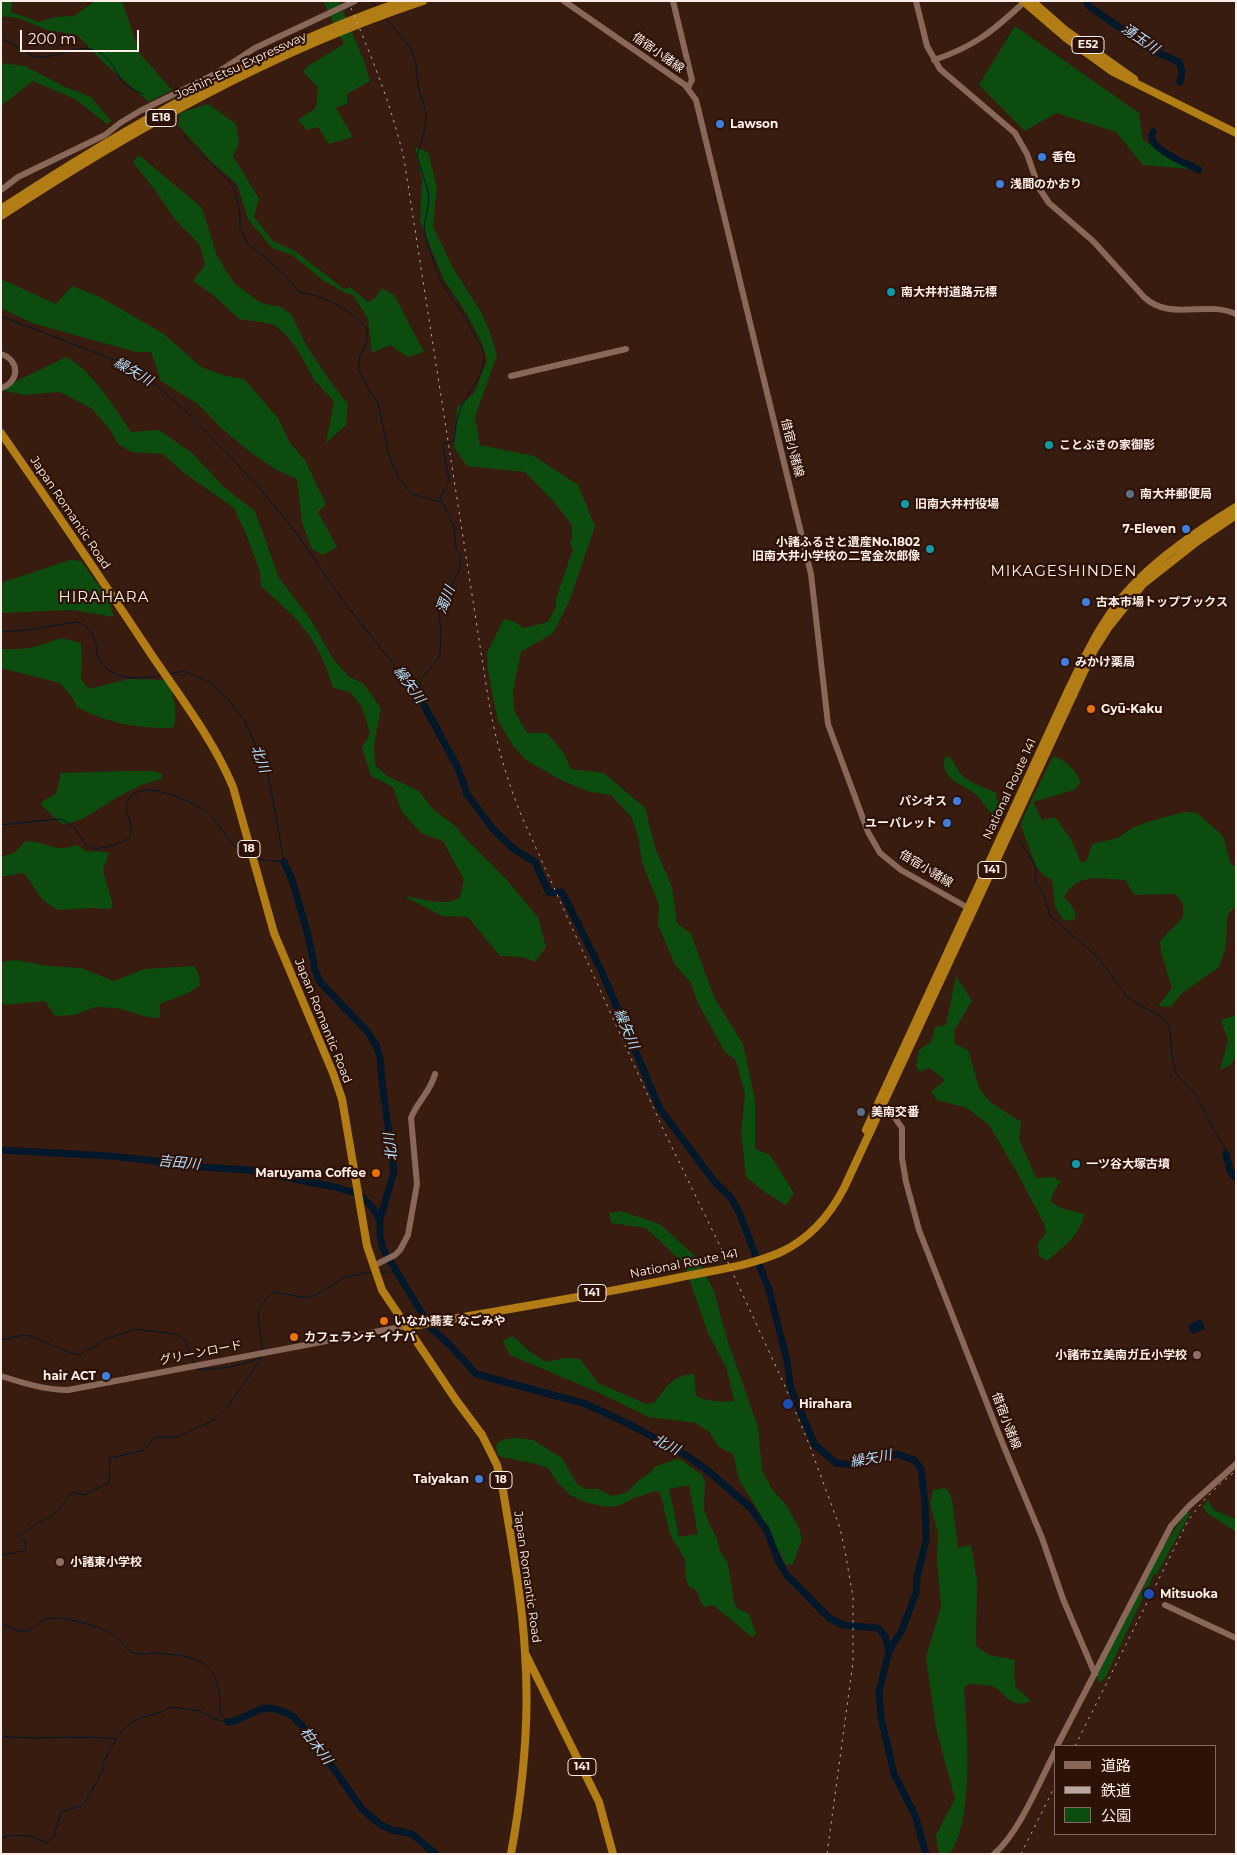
<!DOCTYPE html>
<html>
<head>
<meta charset="utf-8">
<style>
	body { margin:0 }
	#map { position:relative; width:1237px; height:1855px; overflow:hidden; background:#381c10; font-family:Montserrat,"Noto Sans JP",sans-serif }
	canvas { display:block }
	.frame { position:absolute; inset:0; border:2px solid #feeee7; pointer-events:none }
	.legend { position:absolute; left:1054px; top:1745px; width:162px; height:90px; box-sizing:border-box; background:#2d1207; border:1px solid #816a61; margin:0; padding:6px 9px; list-style:none; font-size:15px; color:#feeee7 }
	.legend li { display:flex; align-items:center; gap:10px; height:25px }
	.legend b { width:25px; border:1px solid #816a61 }
	.scale { position:absolute; left:20px; top:30px; width:119px; height:22px; box-sizing:border-box; border:2px solid #feeee7; border-top:0; padding-left:6px; font-size:15px; line-height:18px; white-space:nowrap; color:#feeee7; -webkit-text-stroke:4px #2d1207; paint-order:stroke }
</style>
</head>
<body>
<div id="map">
<canvas width="1237" height="1855"></canvas>
<div class="frame"></div>
<ul class="legend">
<li><b style="height:6px;background:#896759"></b>道路</li>
<li><b style="height:6px;background:#bba79f"></b>鉄道</li>
<li><b style="height:14px;background:#0d4c0f"></b>公園</li>
</ul>
<div class="scale">200 m</div>
</div>
<script>
const g = document.querySelector('canvas').getContext('2d');
g.lineJoin = 'round';
function paint(path, color) { g.fillStyle = color; g.fill(path, 'evenodd'); }
function trace(path, color, width, dash) { g.strokeStyle = color; g.lineWidth = width; g.lineCap = dash ? 'butt' : 'round'; g.setLineDash(dash || []); g.stroke(path); }
function label(font, color, halo, rows, align = 'center') {
  g.font = font + ' Montserrat,"Noto Sans JP",sans-serif'; g.lineWidth = 4.5; g.setLineDash([]); g.textBaseline = 'middle'; g.strokeStyle = halo; g.fillStyle = color; for (const [text, x, y, turn = 0] of rows) {
    g.save(); g.translate(x, y); g.rotate((+turn || 0) * Math.PI / 180); g.textAlign = isNaN(turn) ? turn : align; if (halo) g.strokeText(text, 0, 0); g.fillText(text, 0, 0); g.restore();
  }
}
const green = new Path2D(`
	M1,1H12L11,12L39,22L55,17L74,16L95,1H122L140,54L172,90L149,102L105,64L77,35L47,30L18,18L1,16Z
	M323,1H339L364,61L370,81L347,94V104L336,108L353,137L329,144L318,127L307,130L298,120L316,108L318,87L303,72L308,66L344,44Z
	M1015,26L1139,113L1143,140L1189,169L1143,165L1116,132L1056,113L1025,131L979,85Z
	M1,63L25,66L65,87L91,97L111,121L107,124L75,99L33,81L1,106Z
	M208,104L236,124L239,143L233,156L259,199L254,217L273,241L295,251L344,289L350,287L368,302L374,299L382,288L394,295L424,352L408,357L390,345L372,353L368,319L353,295L344,292L324,281L292,255L272,248L248,219L237,184L213,163L178,125L180,113Z
	M415,147L428,152L437,187L433,226L453,268L481,312L489,330L497,355L475,417L480,445L534,456L578,485L595,526L569,602L553,633L521,652L513,691L514,710L527,733H547L563,752L571,769L604,773L645,808L656,850L672,887L677,923L691,934L714,997L743,1044L755,1100V1149L770,1155L794,1193L786,1205L766,1193L746,1177L741,1132L745,1095L736,1060L725,1052L698,1003L691,983L675,965L658,925L659,905L642,862L638,836L632,818L611,795L590,792L561,780L526,760L514,747L498,721L488,671L487,653L504,619L515,622L524,628L548,622L556,607V599L573,549L570,544L572,537V525L555,503L525,472L467,466L454,447L457,408L474,393L487,361L483,345L467,314L444,280L420,221L422,179Z
	M139,155L202,208L217,256L234,283L261,303L281,307L291,314L306,345L332,384L348,404L346,425L326,443L334,401L315,381L296,347L286,335L273,324L239,319L213,295L193,281L205,265L200,245L174,218L155,190L133,162Z
	M1,279L56,304L72,286L100,297L164,334L201,367L226,376L244,379L278,418L290,443L305,460L326,504L318,512L337,547L323,555L312,549L302,523L297,479L275,469L250,452L220,427L198,404L161,381L151,352H136L32,323L1,308Z
	M66,357C92,370 115,408 131,432L159,430L192,453L225,488L255,511L279,578L311,620L333,659L349,677L363,683L381,708L374,744L375,765L387,776L419,791L433,809L455,826L467,840L505,878L538,917L546,947L535,962L523,957L500,956L468,917L442,916L404,896C421,898 445,908 460,897L464,880L443,841L421,833L402,812L393,787L371,776L362,748L370,733L362,707L350,692L333,688C326,665 317,643 301,625C290,611 274,599 261,586L260,572L246,534L234,508L183,472L163,454L132,452L118,444L109,428L91,408L60,392L23,395L3,390L17,381Z
	M70,560L81,561L108,598L114,617L73,610L1,613V583Z
	M61,638L81,643L82,661L81,679L89,689L129,679L168,680C173,696 179,712 173,728C139,729 107,723 77,707L72,697L60,683L1,668V649C27,650 38,647 61,638Z
	M948,756C954,760 955,767 960,773C970,784 983,786 996,793L997,800L1002,805C1003,809 1000,816 996,818C988,811 983,801 975,794C963,784 939,779 945,757Z
	M1053,756C1069,762 1073,768 1081,782L1074,790L1033,802L1042,820L1055,817L1072,841L1081,863L1087,860L1092,844L1118,838L1132,828L1147,822L1184,812L1197,813L1223,836L1231,865L1236,866V906L1228,914L1225,950L1219,967L1181,994L1171,1007L1158,1006L1172,988L1161,952L1160,941L1183,917V904L1176,894L1134,895L1125,880C1100,879 1078,872 1064,897C1070,904 1077,910 1075,919L1064,921L1055,906L1052,880L1043,875L1036,866L1021,826L1023,818Z
	M124,771H152L162,774V779C142,783 122,794 105,805C90,814 80,823 62,824L41,805L43,801L56,794L61,773Z
	M26,841C48,842 54,853 77,845L86,851L109,852L103,871L113,905L110,909L89,908L57,910L42,899L24,873L1,877V857L14,853Z
	M17,960L48,966L81,968L114,981L144,969L194,966L198,972L200,985C189,995 173,998 160,1004V1018L148,1017L117,1008L95,1007L74,1015L55,1016L45,1001L4,1005L1,1000V962Z
	M956,976L972,1001L954,1031L955,1044L968,1050L980,1090L990,1102L1021,1122L1019,1139L1036,1178L1052,1177L1061,1181L1053,1193L1051,1202L1061,1208L1084,1214C1081,1235 1062,1248 1047,1261L1039,1256L1037,1245L1046,1233L1044,1224L1019,1176L989,1125L967,1108L937,1100L931,1092L945,1080L930,1068L920,1072L916,1066L919,1050L931,1042L935,1027L946,1025Z
	M1236,1015V1055L1231,1065L1220,1070L1228,1040L1221,1020Z
	M621,1211L660,1224L696,1257L714,1291L727,1339L758,1427L762,1470L771,1488L786,1505L799,1528L802,1539L793,1564L786,1565L758,1510L739,1480L733,1454L719,1447L709,1432L696,1423L649,1417L595,1391L510,1355L503,1341L513,1336L529,1351L547,1362L565,1358L580,1359L598,1383L646,1404L654,1403C665,1389 673,1374 694,1374L696,1396C709,1402 719,1402 734,1401L727,1369L708,1333L684,1264L646,1228L611,1223L609,1213Z
	M517,1438L533,1440L562,1458L577,1484L586,1489H598L612,1496L626,1493L639,1480L651,1472L654,1467L677,1459H680L702,1475L705,1481L704,1509L708,1521L717,1539L720,1551L728,1563L734,1602L737,1608L749,1614L756,1634L752,1637L713,1605L704,1607L701,1603L697,1591L689,1586L686,1581L685,1560L670,1534L660,1492L656,1491L634,1498L618,1506L607,1507L588,1503L570,1495L556,1480L548,1468L536,1464L498,1456L496,1447L498,1442L506,1439ZM689,1485L698,1534L679,1537L669,1489Z
	M943,1488L948,1490L952,1500L958,1548L971,1545L977,1580L976,1646L989,1655L1015,1660L1014,1674L1016,1688L1028,1698L1030,1702C1008,1708 1008,1694 994,1687C987,1684 977,1685 969,1684L964,1688C967,1729 974,1819 951,1852L939,1854L936,1835L955,1799L936,1728L926,1657L941,1607L937,1561L938,1532L930,1504L933,1490Z
	M1208,1500L1214,1510L1236,1519V1532L1207,1513L1203,1506Z
	M1191,1512L1156,1575L1154,1574L1105,1678L1099,1683L1097,1675L1163,1547L1183,1517L1186,1513Z`);
const water = new Path2D(`
	M1201,1319L1205,1329L1192,1334L1188,1325Z`);
const stream = new Path2D(`
	M372,1L377,8
	M386,18L412,50L416,65L418,87L426,112L425,129L417,156L428,191L429,201L424,227L427,243L440,279L450,296L463,313L483,351C488,374 466,392 459,413C456,421 455,432 454,441L444,443L443,448L449,481L440,498L454,526L456,548L460,556V568L439,613L441,631L440,655L437,660L421,679L419,696
	M1,39C16,42 24,56 39,57C61,58 78,41 99,52C111,58 115,72 123,82C128,88 137,91 143,94
	M184,134L186,140L228,180L235,190L240,216V227L247,243L283,273L299,292L317,296L335,304L353,315L367,328V341L359,359V371L370,392L378,402L389,456L399,478L412,494L440,502
	M1,316L119,362L150,380L189,414L257,485L295,531L344,602L419,696
	M1,632L27,630L76,622C87,625 93,633 96,644C97,648 96,652 97,655C109,682 139,680 162,675
	M169,674L184,671L211,683L226,697L244,720L264,763L270,784L284,862L263,860L257,858
	M1,825L59,819L63,820L75,828L85,844L96,849L115,845L129,838C138,823 116,809 134,793C139,792 144,790 149,790C166,791 201,804 212,817C225,831 230,848 249,855
	M1019,840L1034,863L1036,871L1035,881L1044,896L1050,916L1097,956L1128,998L1161,1017L1169,1024L1172,1055L1176,1074L1197,1096L1214,1130L1225,1148L1226,1154
	M380,1272H395L397,1274
	M1,1340L24,1335L30,1336L71,1353L81,1355L86,1350L97,1346L101,1341L135,1329L176,1334L185,1340L194,1363
	M262,1351C262,1321 248,1317 273,1292L307,1298L316,1295L345,1277L371,1272
	M197,1369C217,1370 243,1366 261,1357
	M1,1555L24,1551L26,1547L25,1542L19,1536L39,1522L52,1516L60,1508L72,1492L84,1495L109,1483L110,1458L144,1450L155,1437H177L216,1419L227,1408L262,1357
	M1,1623C36,1645 31,1616 56,1618C69,1618 104,1628 114,1635C120,1640 127,1650 134,1653C140,1655 150,1653 157,1653C203,1657 221,1662 220,1713L228,1722
	M1,1736C40,1741 78,1734 116,1739C122,1730 131,1722 140,1718C153,1713 158,1716 170,1707L200,1711L215,1719L227,1722
	M1,1838C9,1834 27,1835 36,1838C40,1840 43,1842 48,1843L54,1836L61,1812L81,1806L85,1803L103,1770L102,1765L116,1739`);
const river = new Path2D(`
	M1086,1L1090,7L1154,51L1179,62L1182,71L1180,82
	M1153,132C1143,147 1188,164 1199,170
	M419,696L458,768L467,794L493,829L514,849L535,862L549,893L562,892L602,972L660,1109L714,1181L732,1199L739,1212L769,1290L787,1361L791,1389L815,1445L836,1463L853,1465L897,1454L914,1460L921,1469L925,1503L926,1541L917,1577L916,1593L902,1630L889,1651L879,1692L881,1717L894,1774L915,1815L926,1854
	M284,862L292,880L308,935L315,970L320,982L367,1031L376,1045L380,1057L382,1082L394,1171L380,1220V1235L383,1249L431,1328L449,1344L476,1374L586,1404L633,1426L689,1457L708,1471L750,1507L766,1529L778,1560L786,1574L829,1618L843,1625L878,1628L885,1636L889,1651
	M1,1150L109,1156L148,1160L185,1166L249,1170L335,1187L355,1193
	M1226,1154L1230,1171L1236,1178
	M363,1198L372,1207L380,1220
	M228,1722L234,1721L264,1708L276,1709L293,1716L306,1730L313,1744L327,1759L362,1809L381,1825L392,1830L412,1834L436,1854`);
const secondary = new Path2D(`
	M564,1L685,85L696,100L811,574L828,724L868,832L880,853L901,870L970,909
	M673,1L692,80L688,88
	M916,1L927,46L940,69L1015,133L1027,154L1039,188L1049,203L1093,241L1144,297C1170,322 1206,300 1236,314
	M934,60C973,47 992,32 1022,4
	M1,190L18,177L105,135L120,123L140,111L215,74L255,48L355,1
	M1,354C20,360 20,382 1,388
	M511,376L626,349
	M878,1108L895,1118L902,1128V1158L906,1182L919,1230L1002,1442L1042,1538L1063,1599L1095,1674
	M373,1266L395,1255L400,1250L408,1235L417,1184L411,1118C417,1102 431,1091 435,1074
	M1,1376C23,1383 45,1390 68,1390L406,1326
	M1165,1605L1236,1638
	M1057,1746L1171,1526L1189,1506L1236,1464
	M994,1854C1020,1832 1040,1780 1056,1750`);
const highway = new Path2D(`
	M1023,1L1066,38L1113,72L1236,133
	M1032,1L1065,30L1134,79
	M1,209C127,126 261,50 403,1
	M1,216C133,129 273,51 423,1
	M1,433C52,506 102,580 151,654C180,697 213,739 233,787L274,933L333,1073L342,1099L367,1246L382,1290L456,1400L482,1435L497,1465L502,1484C511,1540 522,1597 525,1653C530,1721 523,1788 511,1854
	M866,1130L1068,691C1087,652 1106,611 1137,581C1165,553 1202,528 1236,507
	M406,1326H412C501,1310 592,1296 681,1277C714,1270 750,1266 781,1252C809,1239 830,1215 844,1188L1094,650L1108,628L1143,584L1195,543L1236,515
	M526,1655L599,1802L613,1854`);
const rail = new Path2D(`
	M348,1C370,53 391,103 404,159L488,697C495,739 506,778 522,817L663,1129L724,1254L784,1384L809,1444L840,1528L845,1551L853,1597V1662L827,1854
	M1075,1746L1188,1521C1202,1501 1217,1485 1236,1471
	M1021,1854L1056,1784`);
const markers = [
	[720,124,5,"#3f7fe0"],
	[1042,157,5,"#3f7fe0"],
	[1000,184,5,"#3f7fe0"],
	[891,292,5,"#0f9aa8"],
	[1049,445,5,"#0f9aa8"],
	[1130,494,5,"#5c6f8a"],
	[905,504,5,"#0f9aa8"],
	[1186,529,5,"#3f7fe0"],
	[930,549,5,"#0f9aa8"],
	[1086,602,5,"#3f7fe0"],
	[1065,662,5,"#3f7fe0"],
	[1091,709,5,"#e8710a"],
	[957,801,5,"#3f7fe0"],
	[947,823,5,"#3f7fe0"],
	[861,1112,5,"#5c6f8a"],
	[1076,1164,5,"#0f9aa8"],
	[376,1173,5,"#e8710a"],
	[384,1321,5,"#e8710a"],
	[294,1337,5,"#e8710a"],
	[1197,1355,5,"#8d6e63"],
	[106,1376,5,"#3f7fe0"],
	[788,1404,6,"#1a4fb4"],
	[479,1479,5,"#3f7fe0"],
	[60,1562,5,"#8d6e63"],
	[1149,1594,6,"#1a4fb4"]
];
const shields = [
	[1088,45,32],
	[161,118,30],
	[249,849,22],
	[992,870,28],
	[592,1293,28],
	[501,1480,22],
	[582,1767,28]
];
const shieldNames = [
	["E52",1088,45],
	["E18",161,118],
	["18",249,849],
	["141",992,870],
	["141",592,1293],
	["18",501,1480],
	["141",582,1767]
];
const streetNames = [
	["借宿小諸線",658,53,35],
	["Joshin-Etsu Expressway",241,66,-25],
	["借宿小諸線",792,448,76],
	["Japan Romantic Road",70,513,56],
	["National Route 141",1010,789,-65],
	["借宿小諸線",926,869,31],
	["Japan Romantic Road",323,1021,68],
	["National Route 141",684,1264,-11],
	["グリーンロード",201,1353,-11],
	["借宿小諸線",1006,1421,69],
	["Japan Romantic Road",527,1577,82]
];
const poiNames = [
	["Lawson",730,124],
	["香色",1052,157],
	["浅間のかおり",1010,184],
	["南大井村道路元標",901,292],
	["ことぶきの家御影",1059,445],
	["南大井郵便局",1140,494],
	["旧南大井村役場",915,504],
	["7-Eleven",1176,529,"right"],
	["小諸ふるさと遺産No.1802",920,542,"right"],
	["旧南大井小学校の二宮金次郎像",920,556,"right"],
	["古本市場トップブックス",1096,602],
	["みかけ薬局",1075,662],
	["Gyū-Kaku",1101,709],
	["パシオス",947,801,"right"],
	["ユーパレット",937,823,"right"],
	["美南交番",871,1112],
	["一ツ谷大塚古墳",1086,1164],
	["Maruyama Coffee",366,1173,"right"],
	["いなか蕎麦 なごみや",394,1321],
	["カフェランチ イナバ",304,1337],
	["小諸市立美南ガ丘小学校",1187,1355,"right"],
	["hair ACT",96,1376,"right"],
	["Hirahara",799,1404],
	["Taiyakan",469,1479,"right"],
	["小諸東小学校",70,1562],
	["Mitsuoka",1160,1594]
];
const waterNames = [
	["湧玉川",1140,39,34],
	["繰矢川",133,372,30],
	["濁川",446,600,-69],
	["繰矢川",409,685,54],
	["北川",260,759,70],
	["繰矢川",626,1029,67],
	["北川",391,1147,-97],
	["吉田川",179,1163,6],
	["北川",666,1445,27],
	["繰矢川",871,1459,-10],
	["柏木川",316,1746,53]
];
const quarterNames = [
	["MIKAGESHINDEN",1064,572],
	["HIRAHARA",104,598]
];
paint(green, '#0d4c0f');
paint(water, '#001829');
trace(stream, '#001829', 1);
trace(river, '#001829', 7);
trace(secondary, '#896759', 6);
trace(highway, '#b37d16', 8);
trace(rail, '#bba79f', 1, [2.5, 5]);
for (const [x, y, r, color] of markers) { const dot = new Path2D(); dot.arc(x, y, r, 0, 2 * Math.PI); g.fillStyle = color; g.fill(dot); trace(dot, '#2d1207', 2); }
for (const [x, y, w] of shields) { const box = new Path2D(); box.roundRect(x - w / 2, y - 8.5, w, 17, 4); g.fillStyle = '#2d1207'; g.fill(box); trace(box, '#feeee7', 1); }
label('bold 11px', '#feeee7', null, shieldNames);
label('12px', '#feeee7', '#2d1207', streetNames);
label('bold 12px', '#feeee7', '#2d1207', poiNames, 'left');
label('italic 14px', '#b3ddfb', '#2d1207', waterNames);
g.letterSpacing = '1px';
label('15px', '#feeee7', '#2d1207', quarterNames);
g.letterSpacing = '0px';
</script>
</body>
</html>
